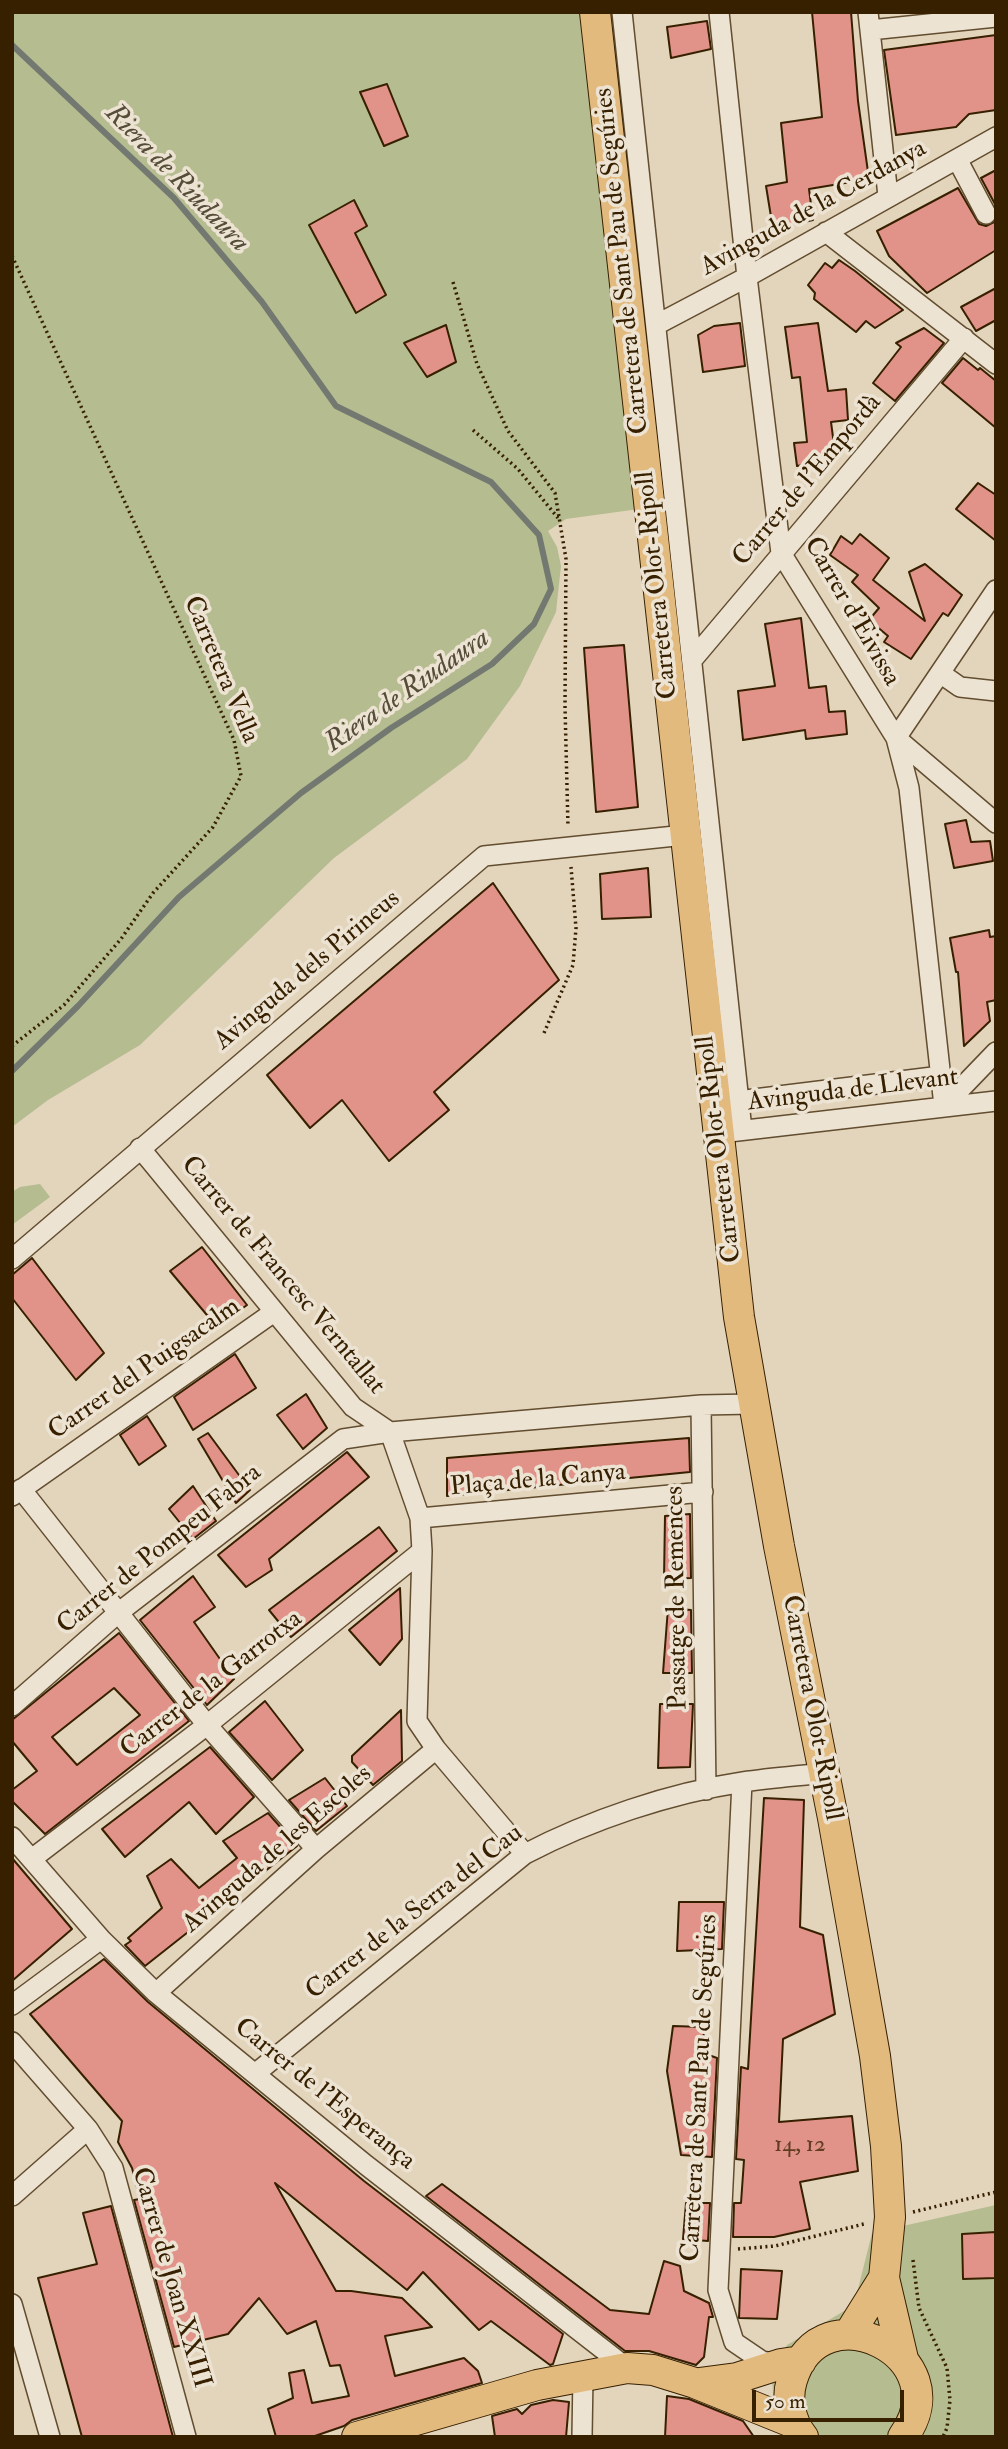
<!DOCTYPE html>
<html>
<head>
<meta charset="utf-8">
<style>
	body { margin:0 }
	#map { position:relative; width:1008px; height:2449px; overflow:hidden; background:#e3d4bc; font-family:"IM FELL Double Pica",serif }
	canvas { display:block }
	.frame { position:absolute; inset:0; border:14px solid #372000; pointer-events:none }
	.scale { position:absolute; left:752px; top:2390px; width:152px; height:32px; box-sizing:border-box; border:4px solid #372000; border-top:0; padding-left:9px; font-size:21px; line-height:24px; white-space:nowrap; color:#372000; -webkit-text-stroke:5px #ede3d3; paint-order:stroke }
</style>
</head>
<body>
<div id="map">
<canvas width="1008" height="2449"></canvas>
<div class="frame"></div>
<div class="scale">50 m</div>
</div>
<script>
const g = document.querySelector('canvas').getContext('2d');
g.lineJoin = 'round';
function paint(path, color) { g.fillStyle = color; g.fill(path, 'evenodd'); }
function trace(path, color, width, dash) { g.strokeStyle = color; g.lineWidth = width; g.lineCap = dash ? 'butt' : 'round'; g.setLineDash(dash || []); g.stroke(path); }
function label(font, color, halo, rows, align = 'center') {
  g.font = font + ' "IM FELL Double Pica",serif'; g.lineWidth = 7; g.setLineDash([]); g.textBaseline = 'middle'; g.strokeStyle = halo; g.fillStyle = color; for (const [text, x, y, turn = 0] of rows) {
    g.save(); g.translate(x, y); g.rotate((+turn || 0) * Math.PI / 180); g.textAlign = isNaN(turn) ? turn : align; if (halo) g.strokeText(text, 0, 0); g.fillText(text, 0, 0); g.restore();
  }
}
const green = new Path2D(`
	M12,12H613L667,501L639,509L566,519L548,531L557,547L561,566L556,612L520,686L467,759L334,858L140,1045L48,1100L12,1127Z
	M40,1184L50,1197L12,1225V1192L20,1187Z
	M996,2205V2437H786L771,2399L773,2395L772,2376L787,2345L854,2305L872,2233Z`);
const stream = new Path2D(`
	M12,45L174,198L262,302L336,406L491,482L539,535L551,589L534,624L492,664L391,728L301,793L179,897L78,1006L12,1071`);
const building = new Path2D(`
	M812,12H851L858,101L869,179L809,189L813,220L773,229L766,186L787,182L781,123L822,117Z
	M707,21L711,49L671,58L667,27Z
	M996,35V110L969,114L956,127L896,135L884,50Z
	M387,84L408,136L384,146L360,92Z
	M996,170V206L981,178Z
	M958,188L979,224L986,226L996,221V250L927,293L889,256L877,231Z
	M354,200L367,226L355,233L386,295L356,313L309,225Z
	M839,260L855,271L903,310L875,328L866,321L856,332L814,299L815,293L808,285L825,263L832,268Z
	M996,288V320L976,331L961,307Z
	M740,323L745,366L703,372L698,335L714,326Z
	M818,323L828,391L846,389L848,420L831,422L836,460L797,466L794,443L807,442L800,377L792,378L785,327Z
	M446,325L456,362L427,377L404,343Z
	M924,328L944,343L895,401L873,383L901,347L896,343Z
	M963,358L978,370L980,368L996,381V428L942,383Z
	M978,483L996,495V541L956,509Z
	M860,534L889,558L873,580L925,621L909,572L925,564L962,595L948,616L943,613L911,659L884,642L888,636L869,620L879,608L852,582L858,575L830,555L841,536L852,544Z
	M801,618L809,688L826,686L829,712L845,711L847,734L806,739L805,730L743,740L738,691L775,686L765,624Z
	M624,645L638,807L596,812L584,648Z
	M966,820L971,842L990,841L993,861L954,868L945,824Z
	M648,868L651,917L602,919L600,874Z
	M493,883L559,980L434,1092L449,1110L389,1161L342,1100L310,1128L267,1075Z
	M989,930L990,937L996,936V1000L987,1002L990,1021L964,1046L958,972H956L950,938Z
	M202,1247L247,1305L217,1327L170,1271Z
	M32,1258L104,1353L76,1380L12,1298V1275Z
	M235,1354L256,1388L193,1430L174,1397Z
	M306,1394L327,1428L303,1449L277,1415Z
	M147,1416L166,1446L139,1465L120,1435Z
	M208,1433L250,1490L236,1503L198,1439Z
	M689,1438L690,1472L447,1496V1458Z
	M347,1452L369,1477L269,1559L272,1570L246,1587L218,1555Z
	M193,1486L216,1521L193,1539L169,1509Z
	M690,1514L691,1578L664,1579L665,1516Z
	M379,1527L397,1551L291,1637L269,1610Z
	M193,1576L215,1607L194,1622L234,1679L207,1705L140,1620Z
	M400,1588L402,1639L380,1665L349,1630Z
	M668,1608L691,1610L692,1673H663Z
	M119,1633L189,1721L45,1834L12,1801V1790L37,1771L12,1741V1720ZM114,1688L140,1715L77,1765L52,1737Z
	M265,1701L303,1750L272,1780L229,1732Z
	M660,1704H693L690,1767L658,1768Z
	M401,1710L402,1761L373,1785L352,1762V1756Z
	M210,1747L254,1797L216,1834L189,1802L125,1857L102,1829Z
	M325,1778L347,1806L316,1831L289,1800Z
	M764,1798L804,1800L800,1927L823,1935L835,2014L783,2039L779,2122L852,2116L858,2171L800,2182L810,2229L774,2237H733L734,2203H741L744,2160L736,2159L741,2067L748,2069Z
	M268,1813L297,1846L145,1966L125,1945L131,1941L128,1938L162,1908L147,1876L171,1859L199,1888L237,1858L223,1841Z
	M12,1858L72,1929L12,1981Z
	M679,1902H724L722,1949L677,1951Z
	M104,1959L148,2002L364,2181L563,2334L553,2364L550,2365L491,2321L479,2330L423,2272L407,2290L275,2183L336,2291H351L402,2298L432,2327L385,2336L395,2376L464,2358L478,2371L482,2383L352,2420L344,2426L312,2437H276L268,2409L293,2398L289,2373L304,2370L312,2403L349,2396L340,2365L330,2366L316,2321L287,2334L259,2298L228,2334L174,2347L134,2200L140,2199L132,2168L118,2142L122,2121L30,2014Z
	M673,2026L704,2027L703,2053L717,2058L712,2157L681,2155L667,2071Z
	M442,2184L610,2310L649,2314L664,2261L680,2266L684,2291L709,2303L713,2317H709L704,2357L696,2365L649,2351H625L426,2196Z
	M686,2203H710L708,2241L683,2239Z
	M111,2206L173,2437H82L38,2278L97,2264L83,2213Z
	M996,2232V2278L963,2279L962,2234Z
	M741,2269L782,2271L777,2319L739,2318Z
	M667,2396L689,2399L743,2421L754,2437H665Z
	M553,2400L569,2402L566,2437H495L492,2416L517,2409L522,2414L531,2405Z`);
const path = new Path2D(`
	M12,256L234,740L241,776L213,827L153,893L121,939L64,1005L12,1046
	M453,282L477,364L508,431L555,493L566,559L565,706L568,827
	M473,430L518,469L558,518
	M544,1033L573,965L576,928L571,867
	M913,2212L996,2192
	M738,2249L775,2246L864,2224
	M913,2260L919,2308L947,2368L950,2400L947,2428L943,2437`);
const minor = new Path2D(`
	M622,12L742,1130
	M719,12L747,277L781,553L896,738L909,788L944,1106
	M868,12L888,196
	M870,30L996,17
	M957,159L986,214
	M826,232L996,364
	M656,325L747,277L996,137
	M996,590L896,738L996,823
	M693,659L964,338
	M940,673L960,687L996,691
	M738,1101L941,1076
	M944,1106L996,1052
	M729,1132L996,1101
	M140,1148L353,1407L390,1432L420,1518L422,1551L417,1721L436,1749L525,1854
	M12,1259L484,856L685,835
	M701,1405L706,1790
	M21,1489L207,1725L316,1849
	M12,1496L274,1312
	M420,1518L703,1492
	M12,1706L118,1613L343,1439L390,1432L701,1405L753,1404
	M742,1782L718,2290L734,2342L762,2361L780,2364
	M12,1837L101,1939L156,1993L366,2165L627,2368
	M33,1858L207,1725L422,1551
	M156,1993L316,1849L436,1749
	M12,2005L101,1939
	M12,2042L88,2129L113,2168L186,2437
	M256,2073L525,1854C590,1820 670,1793 743,1782C770,1778 797,1776 824,1773
	M12,2196L88,2129
	M12,2304L50,2437
	M582,2437L583,2375`);
const primary = new Path2D(`
	M595,12L739,1317L779,1546L833,1818L875,2056L886,2146L890,2217L884,2278L903,2359
	M849,2334L884,2278
	M699,2383L737,2378L781,2364L801,2361
	M357,2437L537,2385L627,2368L653,2370L695,2383L794,2423
	M803,2437C790,2421 786,2399 792,2380C821,2285 962,2357 903,2437`);
const numberNames = [
	["14, 12",800,2146]
];
const streetNames = [
	["Avinguda de la Cerdanya",814,209,-29],
	["Carretera de Sant Pau de Segúries",623,261,-96],
	["Carrer de l'Empordà",808,481,-50],
	["Carretera Olot-Ripoll",658,585,-96],
	["Carrer d'Eivissa",851,612,60],
	["Carretera Vella",220,670,67],
	["Avinguda dels Pirineus",308,971,-40],
	["Avinguda de Llevant",853,1091,-7],
	["Carretera Olot-Ripoll",720,1149,-97],
	["Carrer de Francesc Verntallat",282,1276,50],
	["Carrer del Puigsacalm",145,1370,-35],
	["Plaça de la Canya",538,1481,-5],
	["Carrer de Pompeu Fabra",160,1550,-39],
	["Passatge de Remences",678,1598,-91],
	["Carrer de la Garrotxa",212,1685,-38],
	["Carretera Olot-Ripoll",811,1708,79],
	["Avinguda de les Escoles",278,1850,-41],
	["Carrer de la Serra del Cau",415,1913,-38],
	["Carretera de Sant Pau de Segúries",701,2088,-87],
	["Carrer de l'Esperança",324,2095,39],
	["Carrer de Joan XXIII",170,2278,74]
];
const waterNames = [
	["Riera de Riudaura",176,179,46],
	["Riera de Riudaura",408,692,-35]
];
paint(green, '#b4bc90');
trace(stream, '#737971', 6);
paint(building, '#e19389');
trace(building, '#372000', 2);
trace(minor, '#624d2f', 22);
trace(primary, '#372000', 32);
trace(path, '#372000', 3.5, [2, 3.5]);
trace(minor, '#ede3d3', 19);
trace(primary, '#e2ba7e', 30);
label('23px', '#623d22', null, numberNames);
label('26px', '#372000', '#ede3d3', streetNames);
label('italic 28px', '#554d38', '#ede3d3', waterNames);
</script>
</body>
</html>
